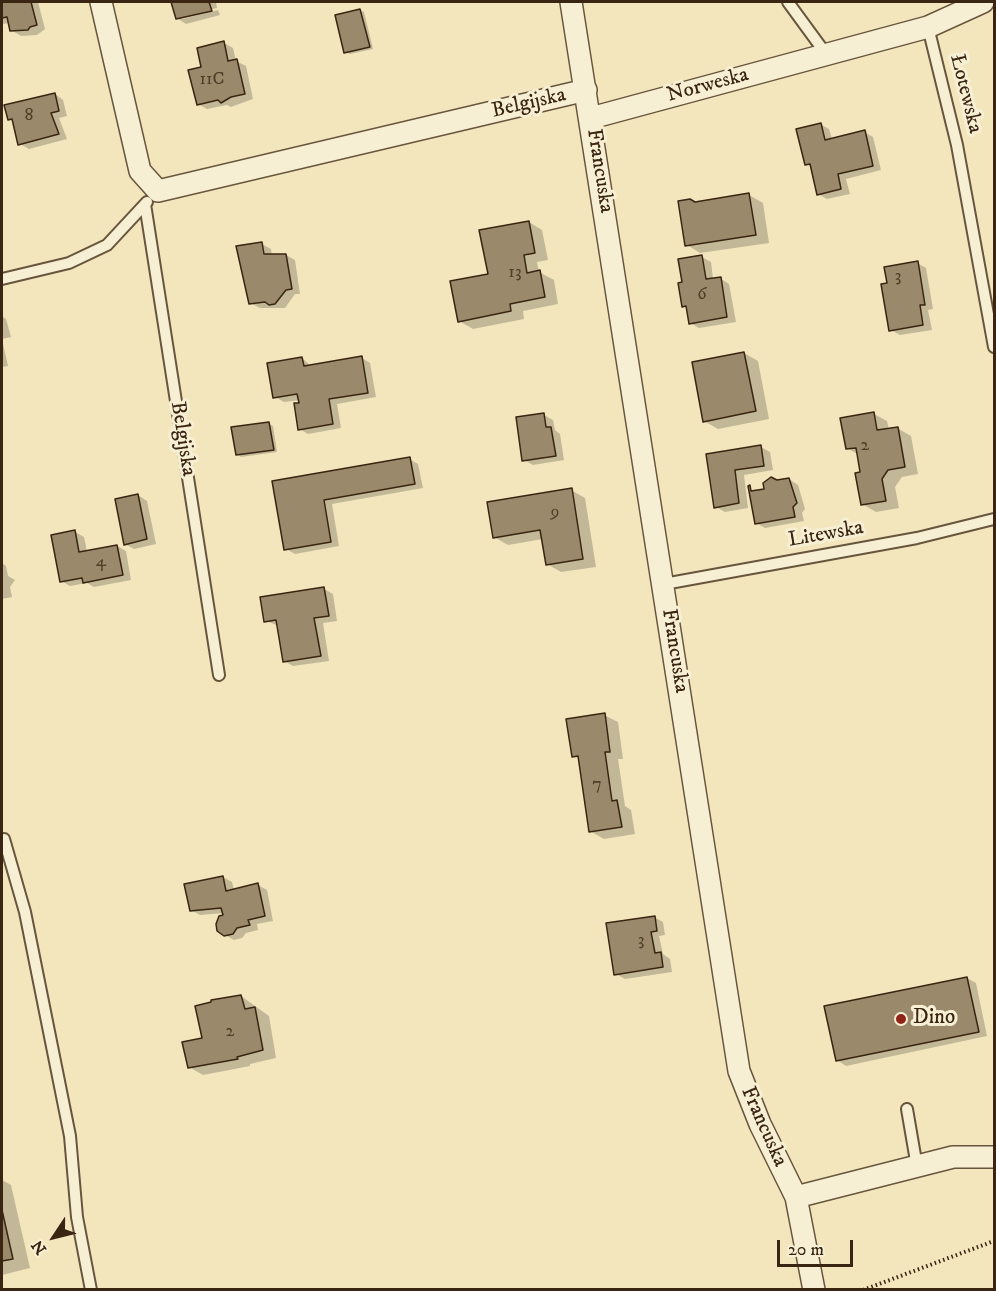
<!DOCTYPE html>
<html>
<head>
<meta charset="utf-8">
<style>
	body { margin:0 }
	#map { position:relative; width:996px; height:1291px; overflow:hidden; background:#f3e6bd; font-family:"IM FELL DW Pica",serif }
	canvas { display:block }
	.frame { position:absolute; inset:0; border:3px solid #3a2512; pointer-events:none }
	.north { position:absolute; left:24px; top:1207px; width:60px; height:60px; -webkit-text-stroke:4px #f7efd4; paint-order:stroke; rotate:235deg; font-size:16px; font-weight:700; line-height:24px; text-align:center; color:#3a2512 }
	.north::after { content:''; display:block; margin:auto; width:21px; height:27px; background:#3a2512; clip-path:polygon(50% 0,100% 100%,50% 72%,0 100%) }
	.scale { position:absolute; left:777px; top:1240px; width:76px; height:27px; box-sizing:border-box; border:3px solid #3a2512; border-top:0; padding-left:8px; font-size:18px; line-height:21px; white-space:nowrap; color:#3a2512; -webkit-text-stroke:4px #f7efd4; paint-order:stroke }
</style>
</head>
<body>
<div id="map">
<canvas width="996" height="1291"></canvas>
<div class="frame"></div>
<div class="north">N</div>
<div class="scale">20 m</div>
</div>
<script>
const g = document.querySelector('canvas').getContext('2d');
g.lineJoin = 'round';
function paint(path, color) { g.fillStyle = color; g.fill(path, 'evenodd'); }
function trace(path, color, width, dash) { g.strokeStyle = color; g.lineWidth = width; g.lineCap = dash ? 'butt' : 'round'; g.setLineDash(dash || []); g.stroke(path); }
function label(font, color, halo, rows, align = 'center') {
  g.font = font + ' "IM FELL DW Pica",serif'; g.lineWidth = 6; g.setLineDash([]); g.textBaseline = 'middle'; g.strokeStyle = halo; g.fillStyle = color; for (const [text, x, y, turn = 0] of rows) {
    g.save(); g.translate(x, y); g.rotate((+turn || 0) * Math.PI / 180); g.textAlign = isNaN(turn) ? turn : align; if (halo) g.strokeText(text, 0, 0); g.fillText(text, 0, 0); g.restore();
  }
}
const shadow = new Path2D(`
	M2,2H38L45,29L37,35L21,36L11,30L10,23L2,24Z
	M173,2H216L217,8L182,16V19L218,10L220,15L186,24L177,18Z
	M360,10L364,12L373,49L350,54L346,52Z
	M224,43L233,48L236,61L246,66L253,99L231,107L227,105L207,109L198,104L203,69Z
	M55,94L63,100L67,116L59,118L67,139L29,149L20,144L14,122L9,119Z
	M820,124L829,129L832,139L864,132L873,137L881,170L846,179L850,194L827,199L818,194L812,167L806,164Z
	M749,195L763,203L769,243L700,253L687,245L694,203Z
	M529,222L542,230L548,260L537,262L539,272L554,280L558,304L523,311L524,319L473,329L459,321Z
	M262,244L271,249L272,256L286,255L295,260L300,294H295L285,308H260L250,303Z
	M702,257L711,262L713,279L720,278L729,284L736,322L699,328L690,323L688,309L683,306V284Z
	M917,263L926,268L933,309L928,310L932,330L900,335L891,330L889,284Z
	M2,316L6,319L11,337L2,339L8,366L2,367Z
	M744,353L758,361L769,419L718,429L704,421Z
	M302,358L311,366L362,358L370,363L376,397L337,404L341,428L308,434L299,429L300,400L284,402L275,397Z
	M874,414L887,421L889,430L897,428L911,436L918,474L902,477L895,487L899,508L876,512L862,504L859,455L847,448Z
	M544,415L553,420L555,430L560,434L564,460L533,465L524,460Z
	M269,424L273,426L277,452L241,457L237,454Z
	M761,447L770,452L773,470L744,475L748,508L725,512L716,507L707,455Z
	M409,459L418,464L423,488L332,504L339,546L295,554L286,549L274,482Z
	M789,479L798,485L805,509L802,513L804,521L765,528L756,523L765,490L764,483L767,480L777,482Z
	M571,490L585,498L596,567L561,572L547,564L543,539L508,545L494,537Z
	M138,495L147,501L156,544L134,549L125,544Z
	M75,532L84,537L87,552L117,546L126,551L131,580L94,587L87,583L70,586L61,581Z
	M2,563L6,566L8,576L15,580L10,587L12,597L2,599Z
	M324,589L333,594L337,621L323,623L329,661L293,666L284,661L279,626L266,621Z
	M604,715L618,722L623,759H618L625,806L631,810L635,834L604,839L590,831L580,759L573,756Z
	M223,877L232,882L234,890L258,885L267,890L273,921L257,924L258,930L246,933L242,938L234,940L225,935L224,913L200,915L191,910Z
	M654,917L663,922L665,935L659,936L663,954L670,959L672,972L625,979L616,974Z
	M967,978L976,983L987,1036L846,1066L837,1060Z
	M241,996L269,1016L276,1058L250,1064V1066L203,1075L189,1067L204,1039L213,1003Z
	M2,1180L11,1185L30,1268L2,1275Z`);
const building = new Path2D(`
	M2,2H31L37,25L30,27L28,30L10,31L7,17L2,18Z
	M171,2H209L212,11L176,19Z
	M360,9L370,47L344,53L335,15Z
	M224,41L228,61L237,59L245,94L231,97L221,103L218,100L197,105L188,70L201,67L197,48Z
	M55,93L59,111L51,113L59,134L18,145L12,119L8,120L4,105Z
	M821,123L825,140L865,130L873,166L838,174L841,189L817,195L810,164L805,165L796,129Z
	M749,193L756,235L685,246L678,201L690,199L695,202Z
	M529,221L535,253L524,255L527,273L540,270L545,297L510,304L511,311L458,322L450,281L488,274L479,230Z
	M262,242L264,254H286L292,289L286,290L275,304L269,305L265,302L249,304L236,246Z
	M702,255L706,279L721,277L727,317L689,324L686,306L682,307L678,283L682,282L678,259Z
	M918,261L925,305H920L923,325L889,331L881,284L887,283L884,267Z
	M744,352L756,411L703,422L692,362Z
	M362,356L368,393L329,399L333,424L298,430L294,403H299L297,394L273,398L267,363L302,357L304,366Z
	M874,412L877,430L898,427L905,467L888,470L882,479L886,501L861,505L855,473L860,472L856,448L846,449L840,418Z
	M544,413L546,427H551L556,456L522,461L516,417Z
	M269,422L274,450L236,455L231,427Z
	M761,445L764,466L735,470L739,503L714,508L706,454Z
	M410,457L415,484L324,500L331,542L284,550L272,481Z
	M771,477L777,480L789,478L797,503L793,507L795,517L755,524L748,486L750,485L751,491L764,489L763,483Z
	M572,488L583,559L546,565L540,530L493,538L487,502Z
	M138,494L147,539L124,545L115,499Z
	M75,530L79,552L117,545L123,575L83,583L82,578L60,582L51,535Z
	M324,587L329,616L314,618L321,656L283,662L276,620L264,622L260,597Z
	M605,713L610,752H605L612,801L617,800L622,827L589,832L578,756L572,757L566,719Z
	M223,876L226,891L258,883L265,916L248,920L250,925L237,928L233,934L224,936L217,931L216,924L219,916L223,915L221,908L190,911L184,884Z
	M655,916L657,931L651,932L655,953L661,952L663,967L614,975L606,923Z
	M967,977L979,1032L836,1061L824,1006Z
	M241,995L245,1009L255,1007L263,1050L237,1057L238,1059L188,1068L182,1042L202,1038L195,1006L211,1002V1000Z
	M2,1210L13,1259L2,1261Z`);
const path = new Path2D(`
	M863,1290L994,1241`);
const service = new Path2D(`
	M788,2L826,54
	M928,27L957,145L994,347
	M145,204L219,675
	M2,279L69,263L107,245L147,202
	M664,584L917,538L994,519
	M4,839L25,912L70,1136L77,1217L91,1290
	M907,1109L917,1167`);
const minor = new Path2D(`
	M101,2L140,171L158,191L586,90
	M571,2L739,1071L760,1124L796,1197L814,1290
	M591,118L928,27L983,2
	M796,1197L953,1157H994`);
const markers = [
	[901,1019,6,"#8f2418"]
];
const numberNames = [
	["11C",212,80],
	["8",29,116],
	["13",515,273],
	["3",898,277],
	["6",702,295],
	["2",865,446],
	["9",555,513],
	["4",101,562],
	["7",597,785],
	["3",641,941],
	["2",230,1032]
];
const streetNames = [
	["Norweska",708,86,-15],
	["Łotewska",965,94,76],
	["Belgijska",529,104,-13],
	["Francuska",599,171,81],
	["Belgijska",182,439,81],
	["Litewska",826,535,-10],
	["Francuska",674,651,81],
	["Francuska",763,1127,66]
];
const poiNames = [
	["Dino",913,1019]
];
paint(shadow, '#0003');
paint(building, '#9a896b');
trace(building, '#3a2512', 1.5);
trace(service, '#68553d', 14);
trace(minor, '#68553d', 24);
trace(path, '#3a2512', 4, [1.5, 3]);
trace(service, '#f7efd4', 10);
trace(minor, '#f7efd4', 21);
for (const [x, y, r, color] of markers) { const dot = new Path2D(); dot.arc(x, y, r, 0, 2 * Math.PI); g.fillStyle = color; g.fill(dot); trace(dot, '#f7efd4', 2); }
label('18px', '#523e28', null, numberNames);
label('21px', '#3a2512', '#f7efd4', streetNames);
label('21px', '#3a2512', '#f7efd4', poiNames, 'left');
</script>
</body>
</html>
